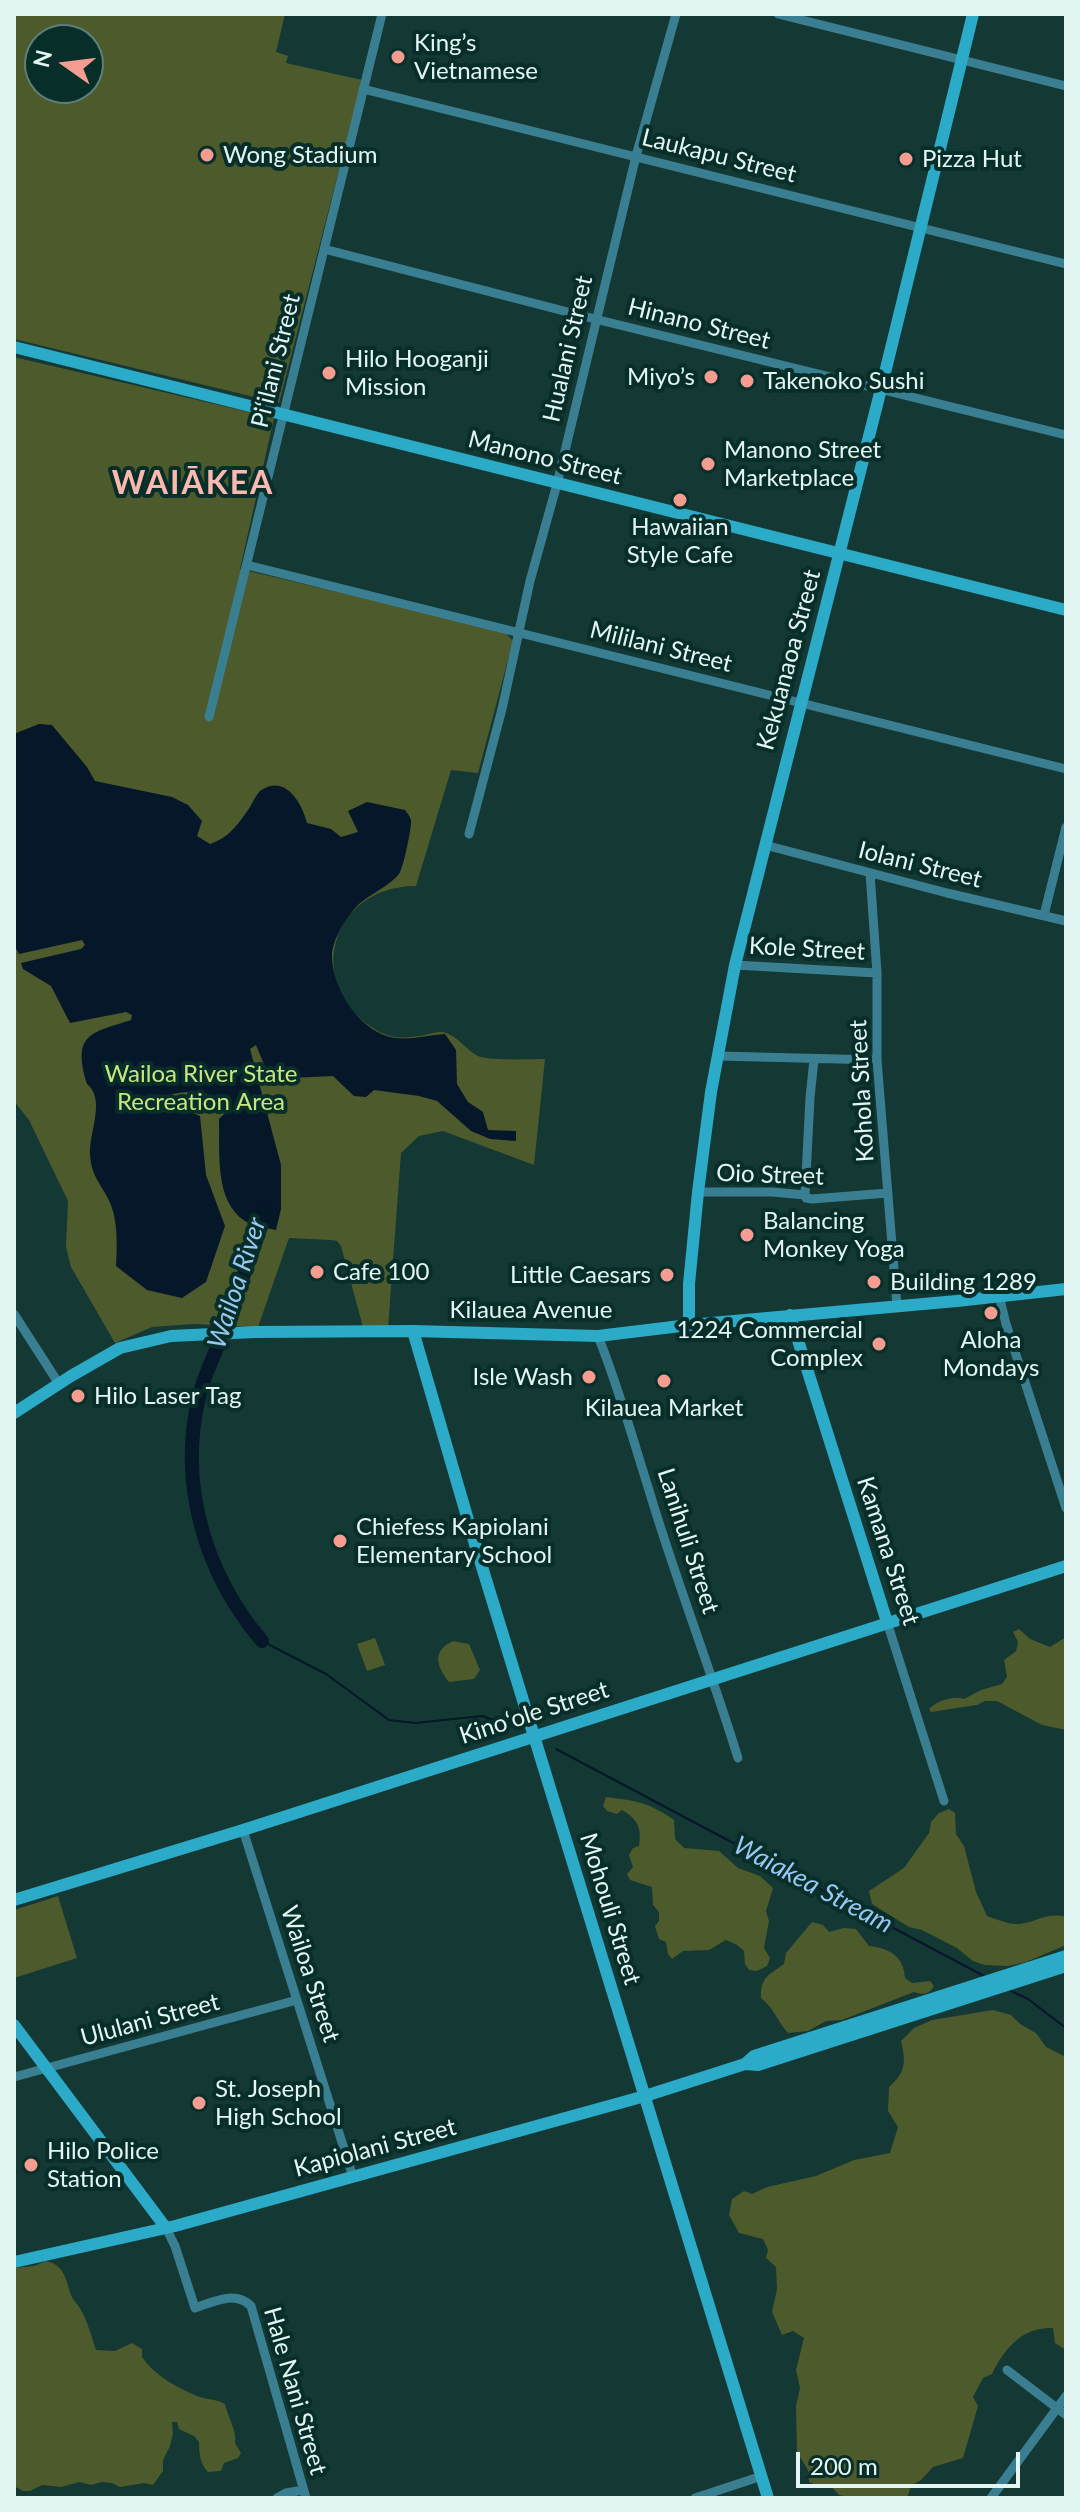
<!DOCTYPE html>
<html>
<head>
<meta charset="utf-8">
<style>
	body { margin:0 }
	#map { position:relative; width:1080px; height:2512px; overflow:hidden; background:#143834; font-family:Lato,sans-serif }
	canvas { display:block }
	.frame { position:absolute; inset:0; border:16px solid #e3f6f3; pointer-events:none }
	.north { position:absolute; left:24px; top:24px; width:80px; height:80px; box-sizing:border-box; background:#082e2a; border:2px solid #607e7a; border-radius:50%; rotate:284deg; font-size:22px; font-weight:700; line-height:32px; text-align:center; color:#e3f6f3 }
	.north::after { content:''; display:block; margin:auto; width:28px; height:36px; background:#f59c91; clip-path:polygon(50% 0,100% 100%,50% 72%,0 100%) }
	.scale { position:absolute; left:796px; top:2452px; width:224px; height:36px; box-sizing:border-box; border:4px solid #e3f6f3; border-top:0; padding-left:10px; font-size:24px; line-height:28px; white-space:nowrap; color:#e3f6f3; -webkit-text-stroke:6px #082e2a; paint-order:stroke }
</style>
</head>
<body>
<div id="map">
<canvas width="1080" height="2512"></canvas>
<div class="frame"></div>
<div class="north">N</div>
<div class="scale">200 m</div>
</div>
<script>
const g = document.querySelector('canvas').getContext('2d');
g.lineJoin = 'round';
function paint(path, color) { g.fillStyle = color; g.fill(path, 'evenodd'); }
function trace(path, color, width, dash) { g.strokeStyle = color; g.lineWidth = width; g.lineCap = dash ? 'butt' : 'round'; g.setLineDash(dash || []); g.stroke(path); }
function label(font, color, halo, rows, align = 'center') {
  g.font = font + ' Lato,sans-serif'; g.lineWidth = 8; g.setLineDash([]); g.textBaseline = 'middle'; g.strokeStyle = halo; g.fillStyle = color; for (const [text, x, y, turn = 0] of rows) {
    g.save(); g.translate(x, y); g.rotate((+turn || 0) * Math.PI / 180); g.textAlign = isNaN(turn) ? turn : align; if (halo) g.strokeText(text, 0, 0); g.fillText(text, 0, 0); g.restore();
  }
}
const green = new Path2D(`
	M14,14H285L276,52L288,56L286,63L362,80L279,403L14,339ZM40,40H88V88H40Z
	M14,357L274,418L240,569L504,631L513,641L478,773L451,770L416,886C329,886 302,988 378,1031C394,1040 408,1038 425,1035C431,1034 438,1031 443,1032C457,1035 466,1050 478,1056C489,1061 531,1059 545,1059L534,1165L443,1131L419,1136L401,1153L388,1328L363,1327L341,1246L337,1241L331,1240L289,1238L258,1327L193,1324L152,1327L115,1343L71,1267L66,1247L68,1201L29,1120L14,1101Z
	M1019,1629L1030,1639L1050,1647L1066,1637V1730L1042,1725L997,1701H985L977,1705L931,1712L929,1709C936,1701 954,1695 964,1699L981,1690L1002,1684L1007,1677L1004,1660L1016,1651L1018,1642L1013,1632Z
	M375,1638L385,1665L367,1671L357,1644Z
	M453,1641L469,1644L480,1670L474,1679L449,1682C437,1667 431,1651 453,1641Z
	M606,1797C637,1801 648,1802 674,1820L675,1839L684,1848L719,1851L738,1868L760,1876L773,1888L766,1911L769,1921L764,1948L770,1958L767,1966L757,1971L749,1970L745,1964L744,1951L737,1945L726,1940L709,1950L683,1951L672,1959L668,1954L666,1942L659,1939L655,1926L659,1921V1912L653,1905L652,1887L630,1880L627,1874L633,1867L629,1855L633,1848L639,1846C642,1829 638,1819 622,1810L617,1814L607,1811L603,1806Z
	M949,1809L955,1813L956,1834L964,1846L976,1892L987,1916C996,1919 1009,1925 1020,1924C1037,1922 1047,1912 1066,1917V1945L1026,1962L1008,1966L985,1965L973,1961L957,1948L922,1930L909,1927L872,1904L869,1891L904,1868L929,1833L931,1822L939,1813Z
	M58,1896L77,1958L14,1978V1910Z
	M812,1922L823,1925L829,1932L844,1928L856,1929L869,1946C889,1948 904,1956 905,1978L912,1983L930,1981L934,1986C929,1995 922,1995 914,1992L842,2020L826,2021L808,2031L788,2033C777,2021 774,2008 761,1998C760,1977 769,1975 784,1964L786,1953Z
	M993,2010L1011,2015L1020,2024L1036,2033L1046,2047L1066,2057V2350L1055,2343L1053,2328C1022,2327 1005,2348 992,2374L983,2378L973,2397L978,2406L963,2458L933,2467L921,2480L911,2486L907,2498H855L839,2495L829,2484L815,2485L809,2482L808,2470L797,2452L796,2406L800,2388L796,2370L804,2338L793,2331L782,2335L772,2312L777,2289L776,2267L766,2258L768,2250L763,2239L739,2233L729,2215L732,2199L744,2191L752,2194L767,2187L816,2176L854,2160L890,2153L898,2127L888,2111L889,2087C906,2072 906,2062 901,2041L914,2028L932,2020Z
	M46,2261C65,2265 66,2280 71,2295C74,2302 79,2305 82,2312C88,2323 92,2338 96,2350L115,2351L132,2343L142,2349V2357C155,2376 179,2389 200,2397C209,2400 217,2399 225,2404C228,2418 237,2430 235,2443L241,2453L238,2458L224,2463L221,2471L208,2472C200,2464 199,2453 199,2442L194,2436L179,2429L177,2422H172L173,2433L170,2446L163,2460V2471L153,2485L144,2483L120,2487L112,2483L102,2482L91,2485L79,2482L61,2487L42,2485L30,2491H23L14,2486V2268L34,2266Z`);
const water = new Path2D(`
	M39,724L52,725L87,767L95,781L172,797L188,805L202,821L197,836L210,844C229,838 239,823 250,807C253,802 256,795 260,791C285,773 302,803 307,823L331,829L341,837L358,832L348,811L367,802L405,810C407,813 410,816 411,820C412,827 403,869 399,874C386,890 364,895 352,912C343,923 332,942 332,956C332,989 361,1034 396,1038C411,1040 429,1035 445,1034L456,1050L457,1084L468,1102L483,1112L488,1130L516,1131V1141L490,1139L471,1131L437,1101L419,1096L374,1090L366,1097L354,1096L333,1076L270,1079L256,1045L250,1049L281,1165V1209L276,1230C266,1228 254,1226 245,1221C214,1201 220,1152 219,1119L228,1110L231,1101L225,1097C212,1098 200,1090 187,1092C160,1094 153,1104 123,1096L118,1102C147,1123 174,1103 200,1116L206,1175L225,1226L206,1282L182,1298L147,1290L116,1266C117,1246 118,1224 111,1205C103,1185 91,1178 90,1154C89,1133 106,1099 87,1084C72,1034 90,1033 131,1020L132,1015L126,1012L70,1023L51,986L23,969L21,963L81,949L85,945L82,940L19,954L14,945V734Z`);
const stream = new Path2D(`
	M262,1641L326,1674L389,1720L415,1723L482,1716L510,1726
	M556,1749L984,1976
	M1011,1991L1028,1999L1066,2028`);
const river = new Path2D(`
	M262,1641C205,1574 178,1484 199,1397C203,1378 213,1359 220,1340C234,1302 248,1264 261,1226L263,1207`);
const street = new Path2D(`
	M778,14L1066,86
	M363,89L1066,264
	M324,249L595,319L1066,435
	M247,565L1066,769
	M209,717L382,14
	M469,834L502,709L530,581L557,484L636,156L676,14
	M765,845L947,893L1066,921
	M870,873L877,973V1060L897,1306
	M1044,915L1066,827
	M735,965L877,973
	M719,1056L877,1060
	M698,1192H772L805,1195L806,1198L812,1199L888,1193
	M805,1195L810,1098L814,1059
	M999,1295L1006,1324L1066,1508
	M14,1314L59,1384
	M598,1336C618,1386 632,1436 648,1487C675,1578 710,1667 738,1758
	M887,1622L944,1801
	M243,1830L353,2177
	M14,2077L297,2000
	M166,2228L175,2246L195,2308C213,2302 235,2290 251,2306L306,2498
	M1007,2370L1066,2415
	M277,2498L286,2493L303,2490
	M695,2498L762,2476
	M991,2498L1066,2396`);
const secondary = new Path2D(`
	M14,347L1066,610
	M790,1315L887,1622
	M689,1325V1284L698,1192L711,1092L735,965L881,389L973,14
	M413,1331L475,1544L768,2498
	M14,1413L71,1376L120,1348L171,1336L255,1332L413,1331L598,1336L689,1325L957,1301L1066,1289
	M14,1900L243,1830L1066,1566
	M14,2025L166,2228
	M745,2064L754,2056L1066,1956
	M14,2262L175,2226L645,2096L745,2064L758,2065L1066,1966`);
const markers = [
	[398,57,8,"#f59c91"],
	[207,155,8,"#f59c91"],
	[906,159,8,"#f59c91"],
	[329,373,8,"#f59c91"],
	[711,377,8,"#f59c91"],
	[747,381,8,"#f59c91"],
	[708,464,8,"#f59c91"],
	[680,500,8,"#f59c91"],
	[747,1235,8,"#f59c91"],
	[317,1272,8,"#f59c91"],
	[667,1275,8,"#f59c91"],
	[874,1282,8,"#f59c91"],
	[991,1313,8,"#f59c91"],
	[879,1344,8,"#f59c91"],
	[589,1377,8,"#f59c91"],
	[664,1381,8,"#f59c91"],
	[78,1396,8,"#f59c91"],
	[340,1541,8,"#f59c91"],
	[199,2103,8,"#f59c91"],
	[31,2165,8,"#f59c91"]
];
const poiNames = [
	["King’s",414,43],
	["Vietnamese",414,71],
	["Wong Stadium",223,155],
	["Pizza Hut",922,159],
	["Hilo Hooganji",345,359],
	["Mission",345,387],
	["Miyo’s",695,377,"right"],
	["Takenoko Sushi",763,381],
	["Manono Street",724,450],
	["Marketplace",724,478],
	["Hawaiian",680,527,"center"],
	["Style Cafe",680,555,"center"],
	["Balancing",763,1221],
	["Monkey Yoga",763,1249],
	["Cafe 100",333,1272],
	["Little Caesars",651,1275,"right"],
	["Building 1289",890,1282],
	["1224 Commercial",863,1330,"right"],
	["Complex",863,1358,"right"],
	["Aloha",991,1340,"center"],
	["Mondays",991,1368,"center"],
	["Isle Wash",573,1377,"right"],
	["Hilo Laser Tag",94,1396],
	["Kilauea Market",664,1408,"center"],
	["Chiefess Kapiolani",356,1527],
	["Elementary School",356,1555],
	["St. Joseph",215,2089],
	["High School",215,2117],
	["Hilo Police",47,2151],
	["Station",47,2179]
];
const streetNames = [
	["Laukapu Street",719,156,14],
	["Hinano Street",699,324,14],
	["Hualani Street",568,349,-77],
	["Pi‘ilani Street",276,361,-76],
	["Manono Street",545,458,14],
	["Mililani Street",661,647,14],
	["Kekuanaoa Street",789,660,-75],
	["Iolani Street",920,865,14],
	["Kole Street",807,949,3],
	["Kohola Street",862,1091,-93],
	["Oio Street",770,1175,2],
	["Kilauea Avenue",531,1310],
	["Lanihuli Street",688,1541,72],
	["Kamana Street",888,1551,72],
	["Kinoʻole Street",534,1713,-18],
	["Mohouli Street",610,1909,73],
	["Wailoa Street",310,1974,72],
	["Ululani Street",150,2020,-15],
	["Kapiolani Street",375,2148,-15],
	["Hale Nani Street",295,2391,74]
];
const parkNames = [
	["Wailoa River State",201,1074],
	["Recreation Area",201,1102]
];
const waterNames = [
	["Wailoa River",237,1283,-72],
	["Waiakea Stream",813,1885,28]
];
const districtNames = [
	["WAIĀKEA",193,484]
];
paint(green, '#4d5a2b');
paint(water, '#051728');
trace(stream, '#051728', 2);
trace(river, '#051728', 14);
trace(street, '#3a7f91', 9);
trace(secondary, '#2babc7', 12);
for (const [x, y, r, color] of markers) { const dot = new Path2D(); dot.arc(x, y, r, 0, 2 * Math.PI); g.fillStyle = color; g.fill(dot); trace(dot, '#082e2a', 3); }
label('24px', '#e3f6f3', '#082e2a', poiNames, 'left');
label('24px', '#e3f6f3', '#082e2a', streetNames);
label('24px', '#c8e67d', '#082e2a', parkNames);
label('italic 26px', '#98c7f4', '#082e2a', waterNames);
g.letterSpacing = '2px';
label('bold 32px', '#fbb8ae', '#082e2a', districtNames);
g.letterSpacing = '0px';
</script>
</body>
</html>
